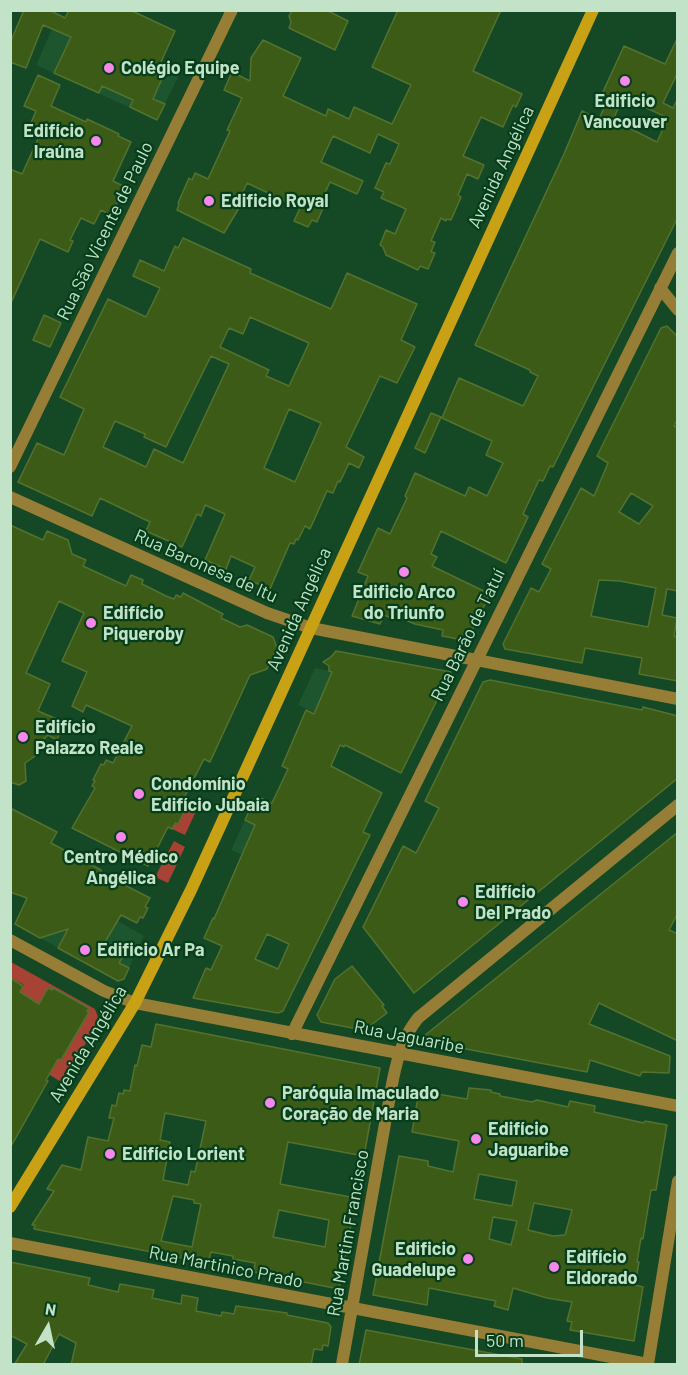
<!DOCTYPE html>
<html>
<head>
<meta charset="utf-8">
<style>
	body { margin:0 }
	#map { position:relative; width:688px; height:1375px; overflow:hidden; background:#154825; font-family:Barlow,sans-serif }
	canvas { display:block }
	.frame { position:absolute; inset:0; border:12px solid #c2e3c8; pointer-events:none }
	.north { position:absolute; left:18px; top:1297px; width:60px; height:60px; -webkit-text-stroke:4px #063d1b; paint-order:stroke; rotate:9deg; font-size:16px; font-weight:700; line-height:24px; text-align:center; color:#c2e3c8 }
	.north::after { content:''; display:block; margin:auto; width:21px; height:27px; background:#c2e3c8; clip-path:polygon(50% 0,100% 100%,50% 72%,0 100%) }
	.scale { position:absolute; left:475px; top:1330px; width:108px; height:27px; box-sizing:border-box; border:3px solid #c2e3c8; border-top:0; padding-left:8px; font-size:18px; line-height:21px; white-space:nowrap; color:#c2e3c8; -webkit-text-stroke:4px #063d1b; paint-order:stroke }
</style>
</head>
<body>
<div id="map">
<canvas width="688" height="1375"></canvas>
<div class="frame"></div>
<div class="north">N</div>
<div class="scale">50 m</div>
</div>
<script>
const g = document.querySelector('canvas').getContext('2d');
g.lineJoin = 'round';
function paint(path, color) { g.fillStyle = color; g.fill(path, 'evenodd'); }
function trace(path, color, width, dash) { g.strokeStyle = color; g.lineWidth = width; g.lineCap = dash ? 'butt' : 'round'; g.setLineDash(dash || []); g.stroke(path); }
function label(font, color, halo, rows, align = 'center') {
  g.font = font + ' Barlow,sans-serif'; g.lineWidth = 4.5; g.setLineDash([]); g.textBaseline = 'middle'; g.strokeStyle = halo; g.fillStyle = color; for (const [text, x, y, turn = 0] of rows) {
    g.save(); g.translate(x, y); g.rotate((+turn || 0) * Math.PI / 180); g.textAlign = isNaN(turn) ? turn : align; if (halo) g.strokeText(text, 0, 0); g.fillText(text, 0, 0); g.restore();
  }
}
const built = new Path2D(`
	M49,11L181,71L157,120L36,65L52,29L23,17Z
	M315,668L344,674L362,734L298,705Z
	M245,820L306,848L291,877L231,850Z
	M65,851L70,893L144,936L124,979L118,981L29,932Z`);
const green = new Path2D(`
	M186,802L198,807L185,835L172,829L175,823L178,824L186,808L183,807Z
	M174,841L185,847L168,883L155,877Z
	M11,962L95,1009L99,1020L63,1083L20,1057L11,1019L24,994L20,992L24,985L11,978Z`);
const building = new Path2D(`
	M24,10H49L65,18L69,10H130L175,31L161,62L168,65L153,99L165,104L157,120L130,107L133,100L102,86L99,93L54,73L71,37L43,25L26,68L10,62V43Z
	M292,10H326L348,21L335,50L289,28L291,22L289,16Z
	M398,10H501L473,71L522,94L516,107L513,105L503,127L481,117L463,156L484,165L478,179L467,174L458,195L461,197L451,220L447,219L446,221L441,218L431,241L435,242L431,252L435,253L428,269L420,266L418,270L386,255L383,247L380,245L386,230L395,234L406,209L381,198L384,192L375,188L386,163L390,164L399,144L378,134L370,153L333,136L321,162L363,181L357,194L330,182L319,206L323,208L317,222L312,220L308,227L294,221L300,208L247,183L236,207L239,208L224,233L177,210L179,204L178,203L189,178L192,180L195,173L208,179L230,131L227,130L242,98L224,90L232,72L250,81L251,58L263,40L301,58L283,96L326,116L328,109L349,119L354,107L392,124L411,85L372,67Z
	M678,37V72L663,103L673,108L678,98V217L553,467L550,466L543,481L539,480L523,514L528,517L506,563L441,531L431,554L437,557L432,566L490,594L469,637L463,640L442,636L443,630L415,624L393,615L391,618L384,615L380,624L352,616L368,576L358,572L378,528L390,534L407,498L405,496L415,473L465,496L469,487L487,496L503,463L486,455L492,441L442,418L452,394L459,378L523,406L538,376L530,372V370L475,345L564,154L582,111L599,119L608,99L601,96L624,46L665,64ZM623,97L668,118L657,142L613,120Z
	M38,75L60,85L51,106L86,122L87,119L119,134L118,136L131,142L113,181L125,187L111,215L101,210L94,224L81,218L70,240L73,241L68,252L40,239L10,305V169L22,174L43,128L31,123L36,111L24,106Z
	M183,238L251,269L250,273L331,309L347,273L417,304L401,340L415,347L397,383L380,376L346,447L364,457L359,468L349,463L340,482L338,481L333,493L327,491L310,529L305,526L298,540L296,539L294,544L290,543L270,589L249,580L255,567L231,556L226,569L205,560L225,514L205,505L201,516L197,514L182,547L146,531L150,522L100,498L92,516L18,482L37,443L64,455L84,409L60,397L108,299L146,317L160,288L133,276L140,260L164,271L175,246L178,248ZM250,317L309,343L289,386L266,376L269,370L220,347L229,328L243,334ZM211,356L229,364L183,463L154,449L146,467L103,447L115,421L145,434L144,437L166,447ZM289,409L321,423L295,482L264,468Z
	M44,315L61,323L50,347L33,340Z
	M667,326L678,337V418L674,426L678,428V591L667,589L662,615L677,618L674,636L678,637V681L639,674L642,658L585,648L582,663L505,649L503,644L531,588L539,592L551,569L542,564L581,488L594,496L608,463L597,456L661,328ZM631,493L653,506L639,524L619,512ZM599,580L620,581L656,588L648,627L591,616Z
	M431,413L441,417L425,453L415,448Z
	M10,525L43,540L47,531L68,540L72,554L86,560L83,566L126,586L131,575L143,580L142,584L166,596L174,599L176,595L181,597L183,593L223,614L221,618L240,627L247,625L273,637L277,648L267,669L250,675L210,762L204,759L183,800L186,802L183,807L186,808L178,824L175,823L172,829L168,827L148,866L72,828L95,788L92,786L95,781L93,780L101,764L104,765L106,760L113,763L132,726L86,705L83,712L72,706L87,672L62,661L84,613L59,601L26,673L50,684L38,711L64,722L57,740L48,735L37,746L38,754L25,763L26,781L19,785L10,782Z
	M336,651L451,672L401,773L345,745L344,747L340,745L331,766L382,793L363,832L370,835L283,1011L278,1013L193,998L206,968L211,970L222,946L204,938L213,918L214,919L255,825L245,820L256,796L272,803L288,769L282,766L306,710L314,714L332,672L329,671V666L323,662L331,657ZM267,934L289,944L278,969L255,959Z
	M490,680L642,710L643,707L678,716V778L414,993L363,927L403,846L416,853L439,808L425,801L483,682Z
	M10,808L57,832L51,843L101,870V873L150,898L145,907L148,908L143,918L140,917L137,923L121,915L102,947L122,958L119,963L129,968L124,979L118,981L58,948L68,929L40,938L15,924L27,898L10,892Z
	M678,832V913L669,930L678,934V1041L599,1003L589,1024L670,1056L669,1073L642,1072L640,1076L590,1060L587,1072L419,1040Z
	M352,966L384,1005L382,1006L387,1013L367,1028L363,1030L321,1022L317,1015L335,979Z
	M10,978L23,986L20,992L39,1004L48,988L52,990L53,988L89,1008L87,1011L89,1012L61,1060L58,1059L46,1080L48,1081L10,1148Z
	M156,1024L380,1068L364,1156L288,1142L280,1184L356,1198L339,1289L254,1272L255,1263L233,1259V1256L211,1252L208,1263L34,1229L35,1225H32L54,1191L47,1189L62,1165L81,1170L88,1137L108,1141L114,1118H109L112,1105L116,1106L119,1093L123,1094L124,1090L130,1091L135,1065L137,1066L142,1045L151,1047ZM165,1113L206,1121L195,1172L191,1171L188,1185L163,1180L170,1142L160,1140ZM173,1196L194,1200V1203L201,1204L192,1247L161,1241ZM279,1210L329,1220L325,1247L273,1237Z
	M469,1088L491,1090V1092L500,1094V1096L532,1102L537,1100L568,1107L570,1101L595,1106L594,1112L644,1123L645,1121L667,1125L656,1190H651L643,1239L641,1238L637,1262H639L635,1285L643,1287L634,1341L570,1330L572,1322L567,1321L572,1302L547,1298L513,1288L508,1310L494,1306L496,1301L429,1288L427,1305L373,1295L399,1156L428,1161V1166L453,1172L459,1141L412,1132L419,1091L467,1099ZM479,1174L517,1181L512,1206L474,1199ZM534,1203L572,1210L565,1235L553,1236L528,1230ZM493,1217L517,1221L511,1245L489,1239Z
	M10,1262L90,1278L88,1285L118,1292L120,1284L154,1290L152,1298L181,1304L182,1295L198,1298L196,1311L221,1316L222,1312L234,1314L236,1306L287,1313V1315L328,1323L331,1327L328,1346L323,1345L322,1350L314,1349L311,1365H71L76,1343L59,1334L43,1365H14L27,1344L10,1335Z
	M366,1330L522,1359V1365H359Z`);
const minor = new Path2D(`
	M660,288L678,310
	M10,467L232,10
	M10,497L267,613L311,628L678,699
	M292,1034L678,253
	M10,1243L648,1364
	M342,1364L393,1079C398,1056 403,1037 418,1018L678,805`);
const tertiary = new Path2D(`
	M10,940L104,991L135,1003L678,1106
	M648,1364L678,1181`);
const secondary = new Path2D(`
	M10,1207L135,1003L191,890L593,10`);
const markers = [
	[109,68,6,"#f688ec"],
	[625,81,6,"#f688ec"],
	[96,141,6,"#f688ec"],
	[209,201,6,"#f688ec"],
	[404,572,6,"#f688ec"],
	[91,623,6,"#f688ec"],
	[23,737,6,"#f688ec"],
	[139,794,6,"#f688ec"],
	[121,837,6,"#f688ec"],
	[463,902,6,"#f688ec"],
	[85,950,6,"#f688ec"],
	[270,1103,6,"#f688ec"],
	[476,1139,6,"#f688ec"],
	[110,1154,6,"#f688ec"],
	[468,1259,6,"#f688ec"],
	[554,1267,6,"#f688ec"]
];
const poiNames = [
	["Colégio Equipe",121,68],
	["Edificio",625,101,"center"],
	["Vancouver",625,122,"center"],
	["Edifício",84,131,"right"],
	["Iraúna",84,152,"right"],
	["Edificio Royal",221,201],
	["Edificio Arco",404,592,"center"],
	["do Triunfo",404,613,"center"],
	["Edifício",103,613],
	["Piqueroby",103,634],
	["Edifício",35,727],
	["Palazzo Reale",35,748],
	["Condomínio",151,784],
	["Edifício Jubaia",151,805],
	["Centro Médico",121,857,"center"],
	["Angélica",121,878,"center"],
	["Edifício",475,892],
	["Del Prado",475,913],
	["Edificio Ar Pa",97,950],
	["Paróquia Imaculado",282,1093],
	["Coração de Maria",282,1114],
	["Edifício",488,1129],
	["Jaguaribe",488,1150],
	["Edifício Lorient",122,1154],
	["Edificio",456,1249,"right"],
	["Guadelupe",456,1270,"right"],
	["Edifício",566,1257],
	["Eldorado",566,1278]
];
const streetNames = [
	["Avenida Angélica",501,167,-65],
	["Rua São Vicente de Paulo",105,231,-64],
	["Rua Baronesa de Itu",206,566,24],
	["Avenida Angélica",299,609,-66],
	["Rua Barão de Tatuí",468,635,-64],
	["Rua Jaguaribe",409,1037,11],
	["Avenida Angélica",88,1044,-59],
	["Rua Martim Francisco",348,1233,-80],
	["Rua Martinico Prado",226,1267,11]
];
paint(built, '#1c552e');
paint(green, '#a64334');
paint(building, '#3c5b17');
trace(building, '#537230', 1.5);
trace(minor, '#967e36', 12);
trace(tertiary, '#967e36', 12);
trace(secondary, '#c8a114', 12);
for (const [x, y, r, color] of markers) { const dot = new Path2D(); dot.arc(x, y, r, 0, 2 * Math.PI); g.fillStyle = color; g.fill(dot); trace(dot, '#063d1b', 2); }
label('bold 18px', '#c2e3c8', '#063d1b', poiNames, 'left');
label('18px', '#c2e3c8', '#063d1b', streetNames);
</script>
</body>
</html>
